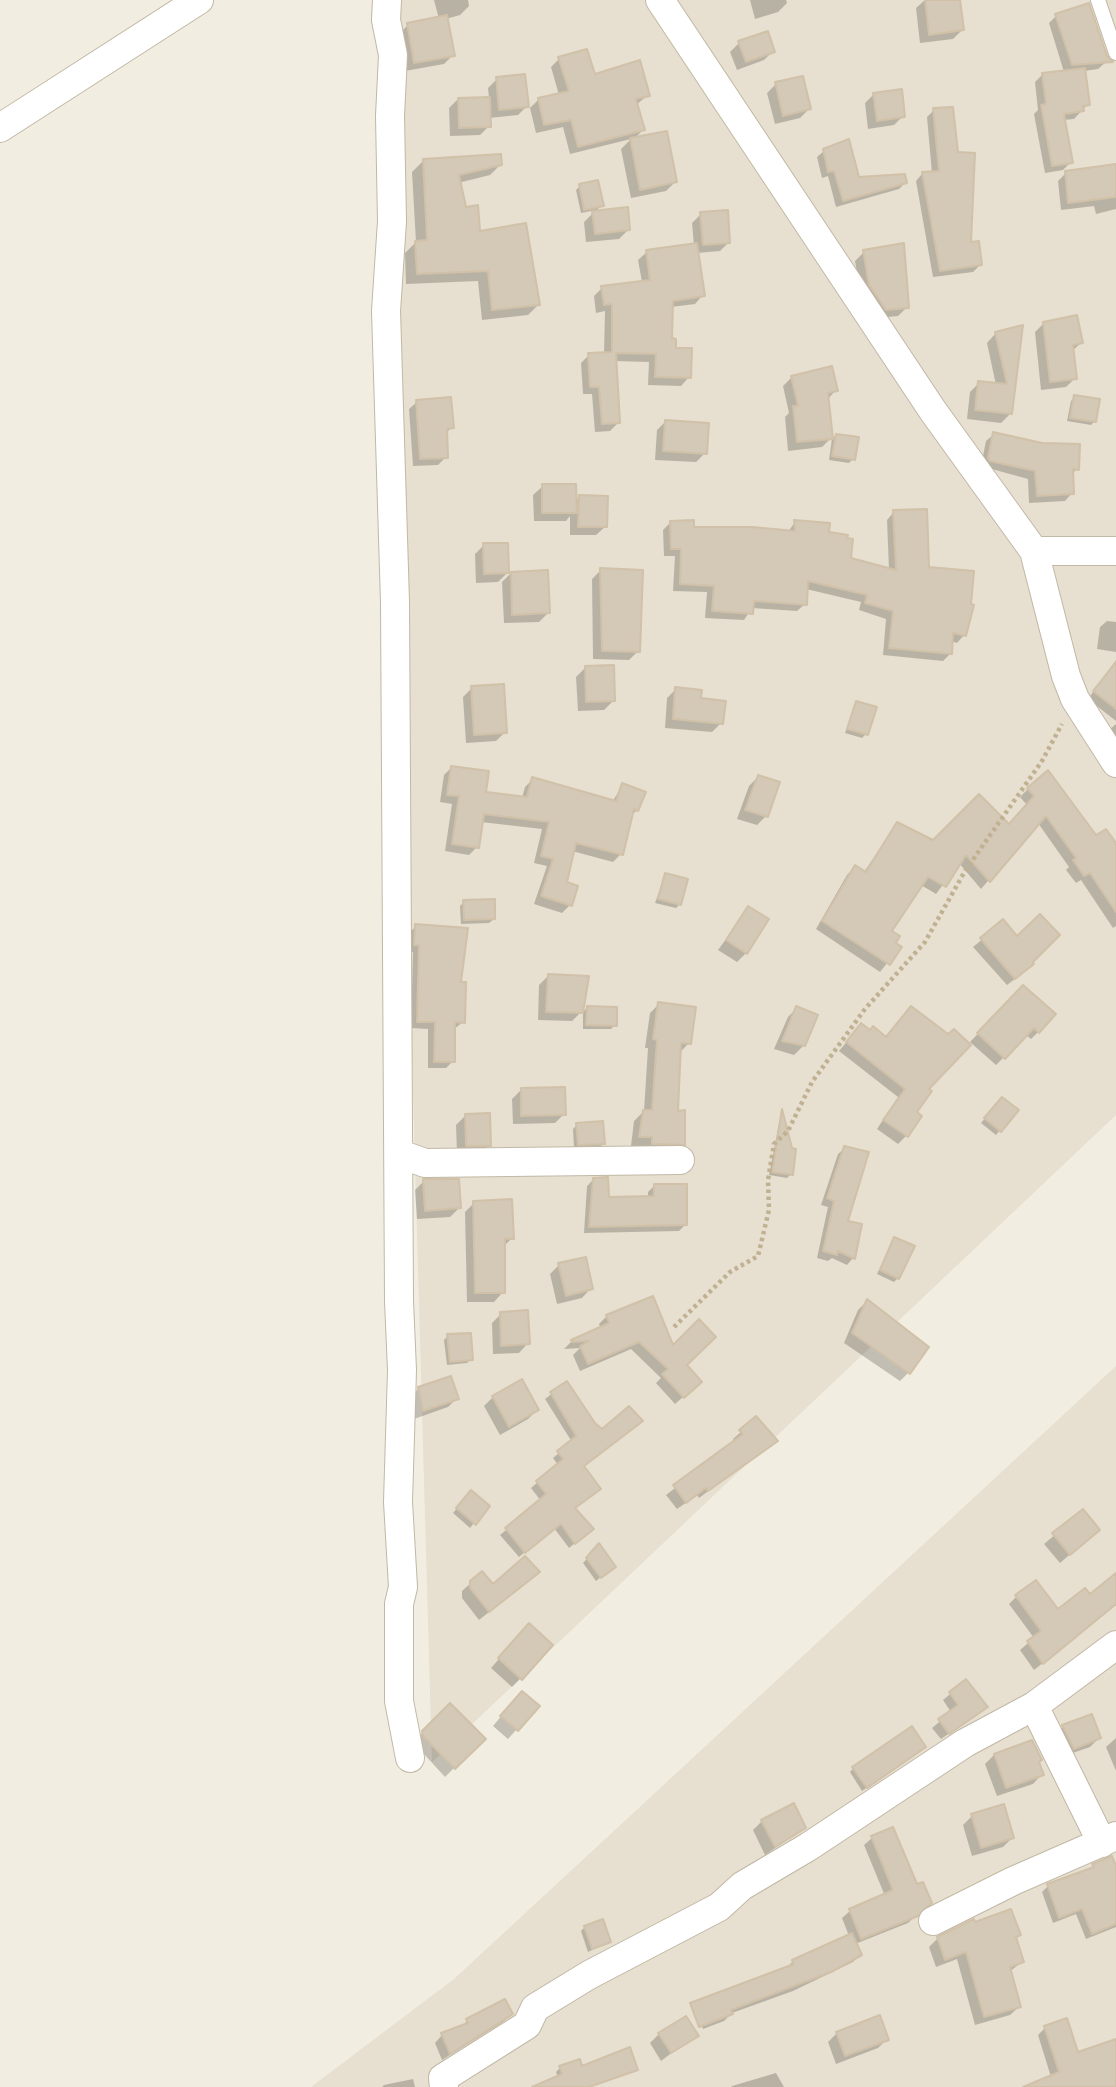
<!DOCTYPE html>
<html>
<head>
<meta charset="utf-8">
<style>
	body { margin:0 }
	canvas { display:block; background:#f2ede1 }
</style>
</head>
<body>
<canvas width="1116" height="2087"></canvas>
<script>
const g = document.querySelector('canvas').getContext('2d');
g.lineJoin = 'round';
function paint(path, color) { g.fillStyle = color; g.fill(path, 'evenodd'); }
function trace(path, color, width, dash) { g.strokeStyle = color; g.lineWidth = width; g.lineCap = dash ? 'butt' : 'round'; g.setLineDash(dash || []); g.stroke(path); }
const residential = new Path2D(`
	M382,0H1116V1115L432,1762Z
	M1116,1366V2087H311L454,1979Z`);
const shadow = new Path2D(`
	M434,0H468L469,6L460,15L446,19L453,55L444,64L405,71L399,34L408,25L439,19Z
	M750,0H786L787,3L778,12L755,19Z
	M925,0H958L962,30L953,39L920,43L916,8Z
	M1056,16L1106,62L1098,69L1084,71L1088,104L1074,119L1063,120L1071,162L1063,170L1045,173L1034,114L1038,110L1035,82L1043,74L1064,72L1049,23Z
	M739,43L773,51L764,60L737,70L730,52Z
	M559,59L594,76L648,95L636,105L643,130L634,139L675,182L666,191L631,198L621,149L631,139L570,154L563,127L536,133L530,108L539,99L559,95L551,67Z
	M497,79L527,106L518,115L489,118V126L480,135L450,136L449,108L458,99L489,98L488,88Z
	M776,84L809,109L800,118L775,124L767,93Z
	M874,94L903,116L894,125L868,129L865,103Z
	M934,110L969,244L980,265L973,272L933,277L916,181L922,174L932,173L927,117Z
	M824,151L857,179L905,183L899,189L836,207L828,176L822,178L817,157Z
	M423,161L501,164L490,175L458,183L464,210L478,233L539,304L528,315L482,320L478,281L406,284L405,253L416,242L412,172Z
	M1066,173L1116,174V209L1096,214L1094,206L1061,210L1058,181Z
	M580,186L602,205L594,213L628,230L619,239L586,242L584,222L596,210L581,213L576,190Z
	M701,214L729,242L720,251L697,253L703,295L695,304L671,307L670,340L689,377L681,386L648,385L649,362L614,361L618,423L610,431L595,432L592,394H583L581,363L589,355L604,354L605,311L596,313L594,296L602,288L642,282L638,260L647,252L694,245L692,223Z
	M864,252L907,307L898,316L877,318L861,294L855,261Z
	M1044,323L1081,343L1072,351L1075,378L1066,387L1041,390L1035,332Z
	M1021,327L1010,414L1001,423L967,419L970,392L979,383L996,385L987,343L996,333Z
	M792,377L836,390L827,400L831,438L822,447L788,451L785,417L789,413L783,386Z
	M1075,397L1095,421L1091,425L1067,421L1071,401Z
	M417,402L452,427L445,434L446,457L438,465L413,466L409,409Z
	M666,421L705,453L696,462L655,460L657,430Z
	M994,434L1077,469L1071,475L1072,493L1065,501L1029,503L1028,479L981,466L986,441Z
	M836,435L853,459L849,463L829,460L832,439Z
	M543,486L575,502L579,497L606,526L596,535H570V516L566,521H534L533,495Z
	M894,512L964,635L957,643L951,641L950,654L943,661L883,655L886,619L859,610L861,602L806,589L805,604L797,611L752,608L744,620L705,618L707,592L673,591L675,556H664L663,530L671,522L692,529L788,532L795,522L827,534L849,560L889,570L887,520Z
	M484,545L507,573L498,582L476,583L475,554Z
	M601,570L638,651L629,660L593,659L592,579Z
	M511,573L548,613L539,622L504,623L502,582Z
	M1107,621L1116,622V652L1097,649L1100,627Z
	M1116,660V721L1088,699Z
	M585,668L613,701L604,710L578,711L576,677Z
	M472,688L505,732L496,741L466,743L463,697Z
	M676,689L699,700L721,723L712,732L665,728L667,698Z
	M856,703L866,734L862,738L845,733Z
	M1116,724V745L1106,733Z
	M452,767L484,794L522,798L525,787L533,779L612,802L623,785L637,810L631,816L621,854L613,862L572,851L565,884L570,905L562,913L534,904L547,866L534,863L542,829L481,822L477,847L469,855L445,851L452,804L440,802L444,775Z
	M758,777L766,816L757,825L737,819L749,786Z
	M1028,789L1096,838L1116,846V926L1113,928L1081,880L1076,883L1066,870L1069,867L1038,823L981,889L959,863L936,894L921,885L890,932L893,944L899,948L880,972L816,929L847,875L855,867L864,872L897,824L934,842L1009,826L1027,805L1020,797Z
	M665,875L680,904L676,908L655,903Z
	M464,902L494,919L489,923L461,924L460,906Z
	M749,908L746,953L737,962L718,950Z
	M1003,922L1024,972L1007,985L973,947Z
	M416,926L459,983L463,1022L454,1029L453,1061L446,1068H428V1029L411,1028L413,952L407,951L409,933Z
	M548,976L581,1012L572,1021L538,1020L539,985Z
	M1023,987L1038,1032L1031,1039L1026,1035L996,1065L970,1042Z
	M659,1004L689,1043L680,1052L676,1112L683,1144L674,1153L644,1152V1146H631L634,1121L644,1111L648,1048H645L650,1013Z
	M587,1008L615,1025L611,1029H583V1012Z
	M797,1008L804,1045L794,1055L774,1049L788,1017Z
	M861,1025L885,1039L926,1089L906,1136L898,1144L877,1129L898,1097L839,1051Z
	M521,1090L564,1114L555,1123L513,1124L512,1099Z
	M998,1103L1016,1110L996,1135L981,1123Z
	M781,1113L791,1150V1174L787,1178L769,1175Z
	M465,1116L489,1145L480,1154H457L456,1125Z
	M577,1125L603,1144L599,1148H574L573,1129Z
	M845,1148V1222L853,1258L847,1265L832,1258L828,1261L817,1258L828,1207L821,1205L838,1154Z
	M594,1179L608,1198H648V1192L655,1185L685,1225L679,1231L584,1233L587,1186Z
	M424,1181L459,1208L450,1217L417,1219L415,1190Z
	M474,1203L512,1238L503,1247V1292L494,1302H467L465,1212Z
	M894,1239L898,1278L894,1282L877,1274Z
	M559,1265L591,1288L582,1298L557,1304L550,1274Z
	M867,1301L909,1372L900,1381L844,1343L858,1310Z
	M501,1314L528,1343L519,1353L493,1354L492,1323Z
	M607,1316L672,1348L685,1365L692,1389L675,1404L656,1383L661,1378L631,1349L580,1371L573,1355L580,1348L564,1349L572,1341L601,1329L599,1324Z
	M448,1336L471,1359L467,1363L447,1365L444,1340Z
	M566,1383L583,1467L573,1509L586,1534L569,1548L554,1528L519,1557L500,1535L541,1501L531,1488L558,1465L553,1458L572,1442L545,1399Z
	M419,1388L457,1398L448,1407L414,1419L410,1398Z
	M493,1397L537,1410L528,1419L500,1435L484,1406Z
	M756,1419L775,1441L699,1498L697,1495L677,1509L666,1495L735,1442L733,1439Z
	M467,1496L488,1506L470,1528L453,1513Z
	M1083,1511L1098,1530L1060,1563L1044,1544Z
	M599,1546L610,1570L596,1581L583,1563Z
	M1116,1575V1605L1034,1670L1020,1650L1034,1638L1009,1604L1016,1597L1058,1612L1090,1596Z
	M528,1581L479,1620L462,1598V1591L472,1582L493,1587Z
	M520,1635L521,1678L512,1687L491,1668Z
	M966,1681L978,1713L941,1739L932,1728L951,1712L943,1700Z
	M513,1702L537,1707L508,1739L493,1726Z
	M450,1706L483,1739L445,1777L413,1742Z
	M1063,1727L1099,1738L1090,1747L1064,1756L1054,1736Z
	M1116,1738V1771L1106,1747Z
	M919,1751L862,1791L850,1772L854,1768Z
	M994,1755L1038,1763L1042,1774L1033,1784L997,1796L985,1764Z
	M972,1816L1012,1838L1003,1847L972,1856L963,1825Z
	M762,1821L804,1828L765,1855L753,1830Z
	M872,1838L930,1903L908,1923L855,1944L860,1955L853,1962L793,1991L732,2013L724,2021L703,2029L695,2007L785,1970L793,1961L849,1936L842,1918L850,1911L885,1896L864,1845Z
	M1093,1866L1116,1871V1927L1086,1939L1076,1914L1053,1923L1042,1892L1048,1886L1088,1871Z
	M585,1927L609,1942L588,1952L581,1931Z
	M1019,1934L1014,1939L1022,1962L1009,1972L1019,2007L1010,2015L975,2025L957,1959L936,1967L929,1947L938,1938Z
	M511,2014L503,2022L442,2060L435,2043L442,2035L460,2028L467,2021Z
	M1045,2028L1077,2054L1116,2043V2087H1026L1051,2077L1038,2035Z
	M837,2033L887,2039L878,2048L836,2064L828,2042Z
	M659,2034L690,2039L661,2061L650,2043Z
	M560,2068H581L636,2069L589,2087H562L556,2072Z
	M776,2073L784,2087H731L732,2086Z
	M413,2079L415,2087H382L384,2085Z`);
const building = new Path2D(`
	M925,0H960L964,30L929,35Z
	M1089,3L1107,56L1113,62L1072,65L1055,14Z
	M447,15L455,56L414,63L407,23Z
	M768,31L775,52L746,62L738,41Z
	M587,49L595,74L640,60L650,96L636,99L645,130L578,147L571,120L544,125L538,98L569,91L558,57Z
	M1085,68L1090,105L1083,106L1084,111L1064,114L1073,163L1052,166L1041,105L1046,104L1042,73Z
	M525,74L529,107L499,110L496,77Z
	M803,76L811,109L783,116L775,82Z
	M902,89L905,117L877,121L873,93Z
	M490,97L491,127L459,128L458,98Z
	M953,107L958,152L975,153L971,242L979,241L982,265L940,271L922,172L939,171L933,108Z
	M667,131L677,182L640,190L630,138Z
	M849,139L859,177L905,174L907,183L843,201L834,171L828,172L823,149Z
	M501,154L502,165L459,175L466,207L478,205L480,231L526,223L540,305L492,310L488,271L417,274L415,241L427,240L423,159Z
	M1116,164V197L1068,203L1065,171Z
	M598,180L604,206L584,210L579,184Z
	M628,207L630,230L595,234L592,211Z
	M728,210L730,243L703,245L700,212Z
	M697,243L705,296L673,301L672,338L676,339V348H692L691,378L655,377L656,354L616,353L620,423L602,424L599,387H590L588,353L612,352V304L604,305L601,286L650,280L646,250Z
	M904,243L909,308L886,310L869,285L863,250Z
	M1077,315L1083,343L1073,345L1077,379L1050,382L1043,322Z
	M1023,325L1012,414L975,410L978,381L1007,384L995,332Z
	M832,366L838,391L828,393L833,439L797,442L793,406H798L791,376Z
	M1074,395L1100,399L1096,422L1070,418Z
	M451,397L454,428L447,429L448,458L420,459L416,400Z
	M665,420L709,423L707,454L663,451Z
	M993,432L1042,443L1080,444L1079,470L1073,469L1074,494L1037,496L1035,471L990,461L988,458Z
	M836,434L859,437L855,460L832,456Z
	M542,484H576L577,513H542Z
	M579,495L608,496L607,527H578Z
	M927,509L929,567L974,571L971,604L974,605L966,636L953,633L952,654L889,648L893,611L865,603L867,595L808,581L807,605L754,601L753,614L712,611L714,586L680,584L681,549H671L670,521L694,520V527H752L795,531L794,520L830,523L829,532L848,535L847,538L853,539L851,558L896,570L893,510Z
	M483,543H508L509,573L484,574Z
	M600,568L643,570L640,652L602,651Z
	M548,570L550,613L512,615L511,572Z
	M1116,662V709L1093,691Z
	M614,665L615,701L586,702L585,666Z
	M504,684L507,733L474,735L471,686Z
	M675,687L702,690L701,698L726,701L723,724L673,719Z
	M856,701L877,707L868,735L847,729Z
	M451,766L489,771L486,792L527,797L532,777L616,801L622,783L646,792L638,811L634,809L623,855L576,843L567,882L578,886L572,906L541,896L553,859L541,856L549,822L484,814L479,848L452,844L459,796L447,795Z
	M1048,770L1096,835L1106,829L1116,843V912L1090,873L1084,876L1073,860L1076,858L1046,816L990,882L966,855L946,887L928,877L892,931L900,936L896,943L902,947L890,965L822,921L855,865L866,872L897,822L933,840L979,794L1009,824L1034,796L1027,788Z
	M758,775L780,782L768,817L745,810Z
	M665,873L688,879L681,905L658,899Z
	M495,899V919L464,920L463,900Z
	M748,906L769,919L747,954L726,940Z
	M1040,914L1060,935L1033,962L1034,964L1015,979L980,938L1003,919L1017,936Z
	M415,924L468,928L461,982H466L465,1023L455,1022V1062H434L435,1022H417L419,945H414Z
	M548,974L589,976L583,1013L546,1012Z
	M1023,985L1056,1014L1039,1033L1034,1028L1005,1059L977,1033Z
	M658,1002L696,1007L691,1044L681,1043L678,1111L685,1110V1145L652,1144V1137H639L643,1110H652L657,1040L653,1039Z
	M587,1006L617,1007V1026L586,1025Z
	M796,1006L818,1015L805,1046L782,1041Z
	M911,1006L948,1034L954,1029L971,1045L929,1089L932,1091L917,1112L922,1116L908,1137L883,1120L905,1089L846,1042L861,1023L870,1030L873,1026L886,1037Z
	M565,1087L566,1115L521,1116V1088Z
	M1002,1097L1019,1110L1001,1132L984,1118Z
	M782,1109L792,1148L796,1149L793,1175L772,1172Z
	M490,1113L491,1146H466L465,1114Z
	M603,1121L605,1144L578,1145L576,1123Z
	M844,1146L869,1152L848,1221L862,1224L855,1259L838,1251L837,1255L823,1251L834,1201L827,1198Z
	M608,1177L609,1197L654,1196V1184H687V1225L589,1227L593,1178Z
	M423,1179H459L461,1208L425,1211Z
	M512,1199L514,1239H505V1293H475L473,1201Z
	M894,1237L915,1246L899,1279L880,1270Z
	M586,1257L593,1289L566,1296L558,1263Z
	M653,1296L673,1345L699,1319L716,1337L687,1365L702,1382L684,1398L662,1374L668,1369L639,1342L588,1364L580,1346L589,1341L572,1342L571,1340L609,1323L606,1315Z
	M867,1299L929,1347L910,1374L852,1333Z
	M528,1310L530,1344L501,1346L500,1312Z
	M471,1333L473,1360L450,1362L447,1334Z
	M451,1376L459,1399L423,1411L418,1387Z
	M522,1379L539,1410L509,1427L492,1396Z
	M567,1381L595,1423L602,1429L629,1406L643,1421L584,1466L601,1489L575,1508L594,1529L575,1544L561,1524L525,1553L505,1528L546,1494L536,1481L563,1459L557,1451L576,1436L550,1392Z
	M756,1416L778,1441L708,1491L706,1488L686,1503L673,1485L743,1434L739,1430Z
	M471,1490L490,1506L476,1525L456,1508Z
	M1083,1509L1100,1530L1070,1555L1052,1533Z
	M599,1543L616,1567L601,1578L586,1558Z
	M525,1556L540,1572L489,1612L470,1588V1581L482,1571L493,1584Z
	M1116,1573V1604L1043,1664L1027,1641L1041,1631L1015,1595L1036,1580L1058,1609L1085,1588L1090,1594Z
	M529,1623L553,1645L522,1680L498,1658Z
	M966,1679L988,1707L949,1734L938,1719L958,1705L949,1692Z
	M522,1691L540,1706L518,1731L500,1716Z
	M450,1703L486,1739L455,1769L423,1736L422,1731Z
	M1092,1714L1101,1738L1074,1749L1062,1725Z
	M912,1726L926,1747L867,1788L852,1767Z
	M1032,1740L1042,1760L1039,1762L1044,1775L1006,1788L994,1754Z
	M794,1803L806,1828L775,1847L761,1820Z
	M1004,1804L1014,1838L981,1848L971,1814Z
	M893,1827L917,1884L923,1882L932,1903L918,1916L861,1939L849,1909L893,1890L871,1836Z
	M1112,1856L1116,1866V1924L1092,1934L1082,1909L1059,1918L1047,1884L1094,1867L1092,1864Z
	M1011,1909L1021,1935L1016,1937L1024,1962L1010,1967L1021,2007L984,2017L966,1952L945,1960L937,1937L974,1919L975,1922Z
	M603,1919L611,1942L592,1949L584,1926Z
	M852,1933L862,1955L831,1972L731,2010L733,2014L699,2027L690,2003L794,1964L792,1960Z
	M505,1999L513,2014L450,2054L441,2033L468,2023L466,2019Z
	M880,2015L889,2040L845,2056L836,2032Z
	M686,2016L699,2036L671,2053L658,2033Z
	M1067,2018L1078,2052L1116,2039V2087H1023L1059,2072L1044,2026Z
	M630,2047L638,2070L589,2087H532L562,2074L559,2066L580,2059L582,2066Z`);
const path = new Path2D(`
	M674,1327L730,1272L758,1256L769,1210L768,1180L774,1144L788,1131L812,1082L865,1009L925,942L965,871L1042,761L1062,724`);
const lane = new Path2D(`
	M1098,0L1116,53`);
const street = new Path2D(`
	M387,0L386,20L393,55L390,116L392,221L386,311L395,602L399,1301L402,1370L398,1502L403,1587L399,1604V1701L410,1758
	M660,0L933,411L1034,551L1066,676L1075,699L1116,763
	M0,128L199,0
	M1034,551H1116
	M400,1154L425,1163L680,1160
	M1034,1706L1102,1843
	M933,1921L1013,1881L1116,1836
	M444,2087L443,2078L527,2025L535,2008L589,1975L719,1907L742,1886L808,1847L965,1743L1034,1706L1116,1645`);
paint(residential, '#e7dfcf');
paint(shadow, '#0003');
paint(building, '#d4c9b6');
trace(building, '#d0c1a8', 2);
trace(lane, '#c1b8a6', 16);
trace(street, '#c1b8a6', 30);
trace(path, '#c1b193', 4.5, [3.5, 3.5]);
trace(lane, '#fff', 14);
trace(street, '#fff', 28);
</script>
</body>
</html>
